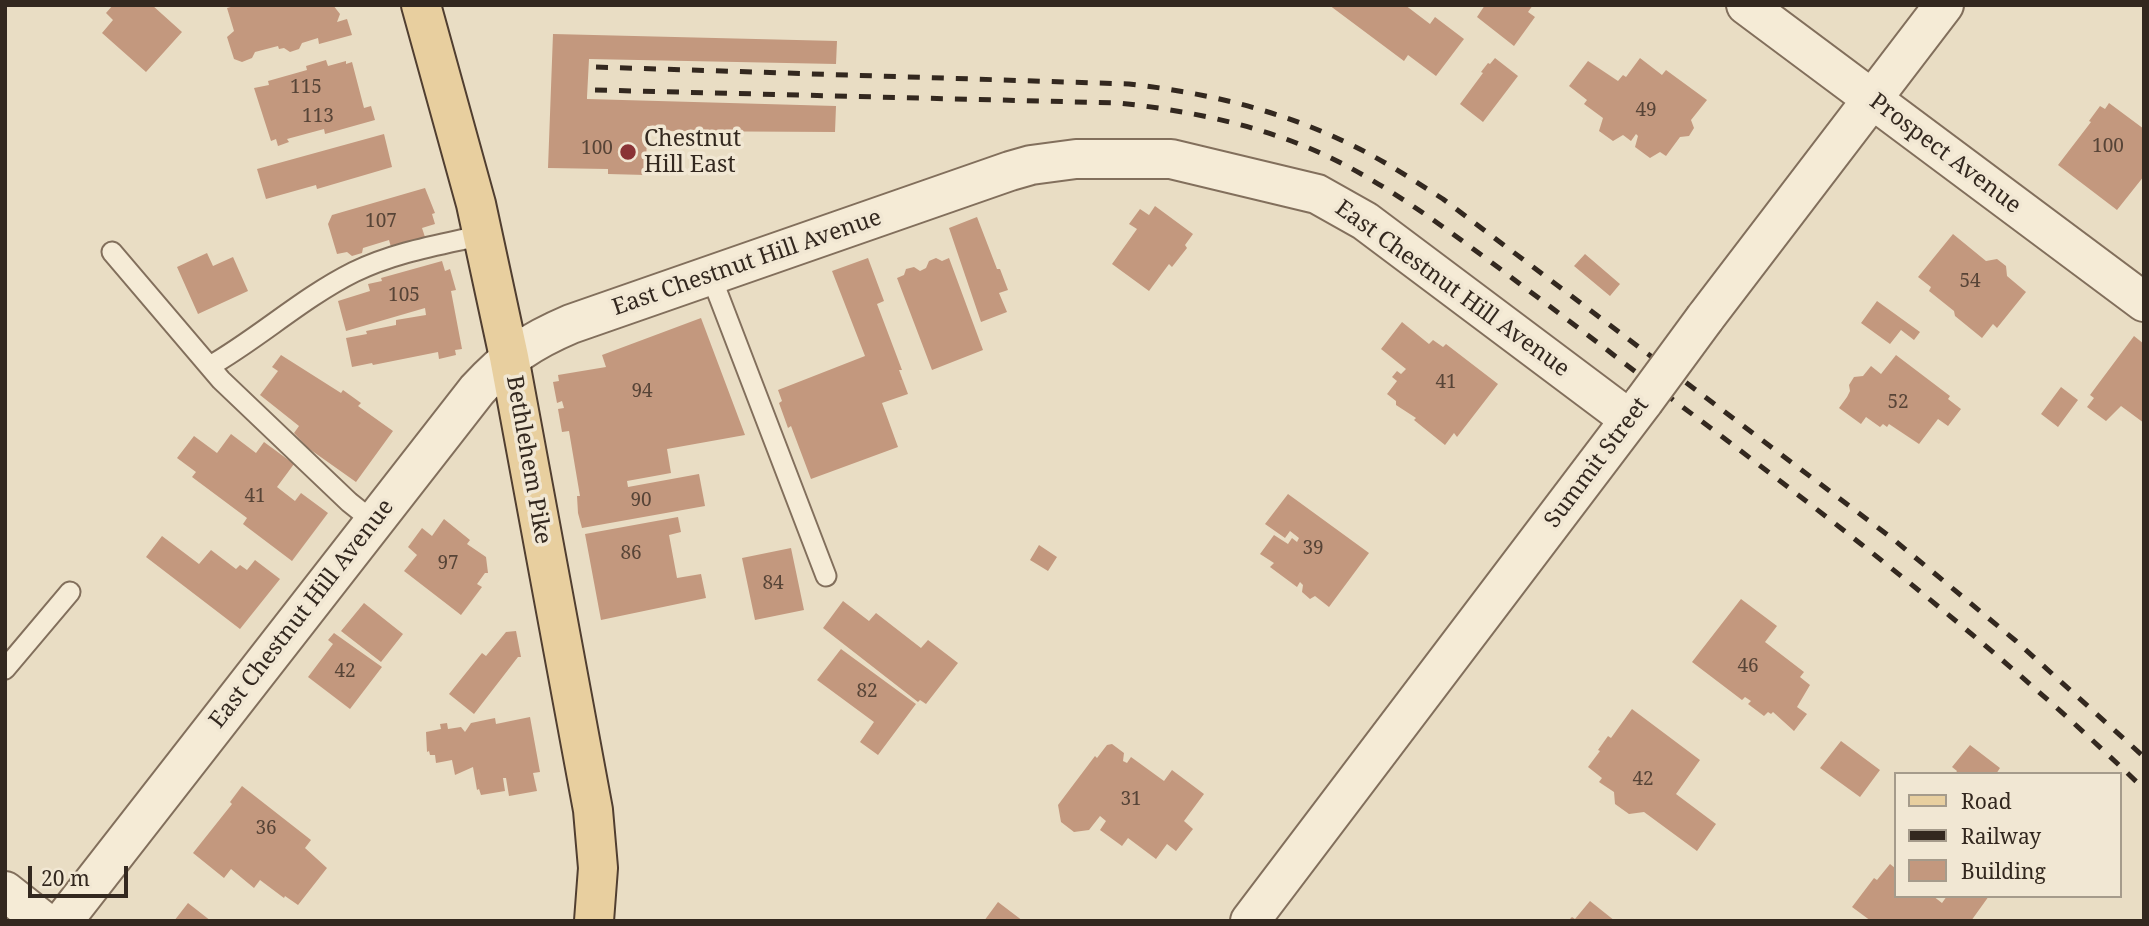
<!DOCTYPE html>
<html>
<head>
<meta charset="utf-8">
<style>
	body { margin:0 }
	#map { position:relative; width:2149px; height:926px; overflow:hidden; background:#e9ddc4; font-family:"Noto Serif",serif }
	canvas { display:block }
	.frame { position:absolute; inset:0; border:7px solid #33281f; pointer-events:none }
	.legend { position:absolute; left:1894px; top:772px; width:228px; height:126px; box-sizing:border-box; background:#f1e7d3; border:2px solid #a59b8b; margin:0; padding:9px 12px; list-style:none; font-size:21px; color:#33281f }
	.legend li { display:flex; align-items:center; gap:14px; height:35px }
	.legend b { width:35px; border:2px solid #a59b8b }
	.scale { position:absolute; left:28px; top:866px; width:100px; height:32px; box-sizing:border-box; border:4px solid #33281f; border-top:0; padding-left:9px; font-size:21px; line-height:24px; white-space:nowrap; color:#33281f; -webkit-text-stroke:5px #f1e7d3; paint-order:stroke }
</style>
</head>
<body>
<div id="map">
<canvas width="2149" height="926"></canvas>
<div class="frame"></div>
<ul class="legend">
<li><b style="height:9px;background:#e8cf9f"></b>Road</li>
<li><b style="height:9px;background:#33281f"></b>Railway</li>
<li><b style="height:19px;background:#c3987e"></b>Building</li>
</ul>
<div class="scale">20 m</div>
</div>
<script>
const g = document.querySelector('canvas').getContext('2d');
g.lineJoin = 'round';
function paint(path, color) { g.fillStyle = color; g.fill(path, 'evenodd'); }
function trace(path, color, width, dash) { g.strokeStyle = color; g.lineWidth = width; g.lineCap = dash ? 'butt' : 'round'; g.setLineDash(dash || []); g.stroke(path); }
function label(font, color, halo, rows, align = 'center') {
  g.font = font + ' "Noto Serif",serif'; g.lineWidth = 7; g.setLineDash([]); g.textBaseline = 'middle'; g.strokeStyle = halo; g.fillStyle = color; for (const [text, x, y, turn = 0] of rows) {
    g.save(); g.translate(x, y); g.rotate((+turn || 0) * Math.PI / 180); g.textAlign = isNaN(turn) ? turn : align; if (halo) g.strokeText(text, 0, 0); g.fillText(text, 0, 0); g.restore();
  }
}
const building = new Path2D(`
	M113,5H152L182,32L146,72L102,33L113,20L106,13Z
	M238,5H333L340,14L337,22L347,19L352,35L319,44L318,38L302,43L299,49L290,52L284,48L279,49L278,46L255,52L252,58L242,62L234,59L227,37L234,31L227,8Z
	M1329,5H1405L1430,24L1435,17L1464,39L1436,76L1408,55L1404,61Z
	M1485,5H1533L1528,12L1535,17L1514,46L1477,17Z
	M553,34L837,41L836,64L589,59L587,97V99L836,106L835,132L651,131V126H647L646,175L608,174V169L548,168Z
	M1495,58L1518,76L1483,122L1460,104L1483,73L1481,72L1488,63L1490,64Z
	M1640,58L1662,75L1666,70L1707,100L1691,120L1694,128L1689,136L1680,137L1666,156L1660,152L1650,158L1635,147L1638,136L1636,134L1631,141L1623,135L1613,141L1599,131L1603,118L1584,104L1587,100L1569,86L1588,61L1618,81L1623,75L1626,77Z
	M326,60L328,66L346,61V64L352,62L364,108L371,106L375,120L325,134L324,129L287,139L289,142L278,146L276,139L271,141L254,88L269,85L268,81L307,70L306,66Z
	M2109,103L2144,129V176L2117,210L2058,165L2091,122L2089,121L2100,106L2105,109Z
	M384,134L392,167L317,189L316,185L266,199L257,169Z
	M425,188L435,213L432,214L435,224L422,228L425,237L391,247L389,240L363,248L362,253L352,256L347,252L337,254L328,224L332,215Z
	M1155,206L1193,234L1185,245L1187,248L1172,267L1169,264L1149,291L1112,264L1137,229L1129,224L1140,209L1149,215Z
	M977,217L997,269H1000L1008,290L999,293L1007,312L981,322L949,228Z
	M1953,234L1986,261L1997,259L2006,266L2007,276L2026,292L1997,328L1993,324L1982,338L1955,316L1954,311L1929,291L1931,287L1918,277Z
	M207,253L213,266L233,257L248,291L198,314L177,267Z
	M1585,254L1620,284L1610,296L1574,266Z
	M868,258L884,301L877,304L902,370H899L908,394L882,403L898,447L811,479L791,426L788,428L779,403L782,401L778,390L865,356L832,271Z
	M936,258L942,261L949,258L983,350L932,370L897,278L904,275L906,269L914,267L920,271L926,268L929,261Z
	M442,261L445,271L450,269L456,290L451,291L462,349L455,350L456,355L439,359L438,352L373,365L372,363L352,367L346,338L367,334L366,331L396,325V320L426,315L425,308L346,331L338,301L370,291L368,284L382,281L381,278Z
	M1877,301L1920,332L1914,340L1901,330L1890,344L1861,323Z
	M701,318L745,435L667,449L671,473L627,481L628,487L699,474L705,506L582,528L578,513L577,496H580L569,431L562,432L558,409L564,408L562,401L557,403L553,382L559,381L558,375L606,367L602,355Z
	M1402,322L1429,344L1433,340L1443,347L1446,344L1498,384L1457,437L1454,433L1445,445L1414,420L1416,418L1396,405V401L1387,394L1397,381L1392,377L1397,371L1401,374L1406,369L1381,349Z
	M2134,336L2144,344V423L2121,406L2106,421L2087,407L2094,398L2090,395Z
	M281,355L341,393L343,390L361,403L358,406L393,431L356,482L308,448L294,433L299,426L260,395L278,371L272,367Z
	M1896,355L1950,396L1948,399L1961,409L1948,426L1938,419L1919,444L1889,424L1887,427L1883,424L1880,427L1866,417L1861,424L1839,408L1847,397L1850,391L1849,385L1854,377L1863,376L1871,366L1881,374Z
	M2061,387L2078,400L2058,427L2041,414Z
	M231,434L256,453L264,442L294,464L277,487L295,501L301,493L328,513L292,561L243,524L247,518L192,477L196,472L177,458L194,436L217,453Z
	M1288,494L1369,553L1329,607L1315,596L1310,599L1302,592L1303,585L1300,582L1297,587L1270,567L1274,563L1260,554L1274,535L1288,544L1292,538L1297,542L1299,538L1290,531L1285,538L1265,524Z
	M678,517L681,532L669,535L677,578L701,574L706,598L601,620L585,534Z
	M444,519L470,540L467,544L486,557L488,573H485L477,584L482,587L461,615L404,571L417,555L408,547L422,528L432,536Z
	M162,536L199,564L211,550L236,569L240,565L247,570L255,560L280,579L240,629L146,557Z
	M1039,545L1057,557L1048,571L1030,560Z
	M791,548L804,610L755,620L742,558Z
	M1741,599L1777,626L1765,642L1804,672L1800,677L1810,685L1797,707L1807,714L1794,731L1773,712L1771,714L1768,712L1764,716L1748,704L1751,701L1745,697L1742,700L1692,662Z
	M843,601L869,621L876,613L921,648L928,640L958,663L926,704L920,700L918,702L823,628Z
	M364,603L403,634L381,662L341,631Z
	M516,631L521,657H518L474,714L449,694L482,653L486,656L506,632Z
	M334,633L382,667L350,709L308,677L333,644L328,640Z
	M841,649L916,704L878,755L860,742L874,722L817,680Z
	M1632,709L1700,760L1676,794L1716,824L1697,851L1644,812L1629,814L1615,804L1614,792L1599,782L1602,778L1588,767L1600,751L1598,750L1608,736L1611,738Z
	M530,717L540,772L533,773L537,791L509,796L506,778H503L505,791L481,795L479,789L477,790L473,767L455,775L452,760L436,763L435,755H430L429,751L427,752L426,732L441,729L440,724L447,723L448,729L461,727L465,732L471,723L495,718L496,724Z
	M1841,741L1880,770L1860,797L1820,768Z
	M1112,744L1124,753L1123,761L1127,763L1131,757L1164,781L1172,770L1204,794L1184,821L1193,829L1176,851L1167,844L1156,859L1128,838L1122,846L1100,830L1106,821L1100,816L1089,830L1074,832L1061,822L1058,805L1095,756L1097,758L1107,745Z
	M1970,745L2000,768L1996,774H1955L1957,771L1952,767Z
	M242,786L311,840L305,848L327,868L298,905L285,896L284,898L260,880L254,888L231,869L224,878L193,853L232,804L230,802Z
	M1890,864L1895,868V896H1933L1942,903L1947,896H1989L1971,921H1871L1852,907L1874,878L1877,880Z
	M1590,901L1615,921H1568L1572,917L1575,919Z
	M998,902L1023,921H984Z
	M188,903L211,921H174Z`);
const lane = new Path2D(`
	M112,252L221,380L349,502L374,522
	M711,276L826,576
	M210,366C259,338 302,298 354,272C395,252 439,245 483,235
	M5,669L70,592`);
const street = new Path2D(`
	M1746,5L2144,302
	M1705,318L1944,5
	M5,891L43,921
	M63,921L477,390C507,357 531,341 571,324L1010,171L1031,165L1076,159H1171L1317,194L1365,221L1629,419
	M1250,921L1644,401`);
const primary = new Path2D(`
	M421,5L476,204L509,357L593,810L598,868L594,921`);
const rail = new Path2D(`
	M596,67L1129,84C1202,92 1275,109 1341,140C1377,156 1410,178 1443,199L1893,539L2016,641L2144,757
	M595,90L1119,103C1192,111 1265,126 1331,158C1392,188 1445,228 1499,268C1541,300 1583,331 1624,363C1803,497 1983,633 2144,789`);
const streetBridge = new Path2D(`
	M1644,401L1705,318`);
const markers = [
	[628,152,9,"#8a3336"]
];
const numberNames = [
	["115",306,88],
	["49",1646,111],
	["113",318,117],
	["100",2108,147],
	["100",597,149],
	["107",381,222],
	["54",1970,282],
	["105",404,296],
	["41",1446,383],
	["94",642,392],
	["52",1898,403],
	["41",255,497],
	["90",641,501],
	["39",1313,549],
	["86",631,554],
	["97",448,564],
	["84",773,584],
	["46",1748,667],
	["42",345,672],
	["82",867,692],
	["42",1643,780],
	["31",1131,800],
	["36",266,829]
];
const poiNames = [
	["Chestnut",644,139],
	["Hill East",644,165]
];
const streetNames = [
	["Prospect Avenue",1945,154,37],
	["East Chestnut Hill Avenue",747,263,-19],
	["East Chestnut Hill Avenue",1452,289,36],
	["Bethlehem Pike",528,460,80],
	["Summit Street",1597,463,-53],
	["East Chestnut Hill Avenue",302,614,-52]
];
paint(building, '#c3987e');
trace(lane, '#826f5c', 23);
trace(street, '#826f5c', 42);
trace(primary, '#503e30', 42);
trace(lane, '#f5ebd6', 19);
trace(street, '#f5ebd6', 38);
trace(primary, '#e8cf9f', 38);
trace(rail, '#33281f', 5, [12, 12]);
trace(streetBridge, '#826f5c', 42, []);
trace(streetBridge, '#f5ebd6', 38);
for (const [x, y, r, color] of markers) { const dot = new Path2D(); dot.arc(x, y, r, 0, 2 * Math.PI); g.fillStyle = color; g.fill(dot); trace(dot, '#f1e7d3', 2.5); }
label('19px', '#574437', null, numberNames);
label('23px', '#33281f', '#f1e7d3', poiNames, 'left');
label('23px', '#33281f', '#f1e7d3', streetNames);
</script>
</body>
</html>
